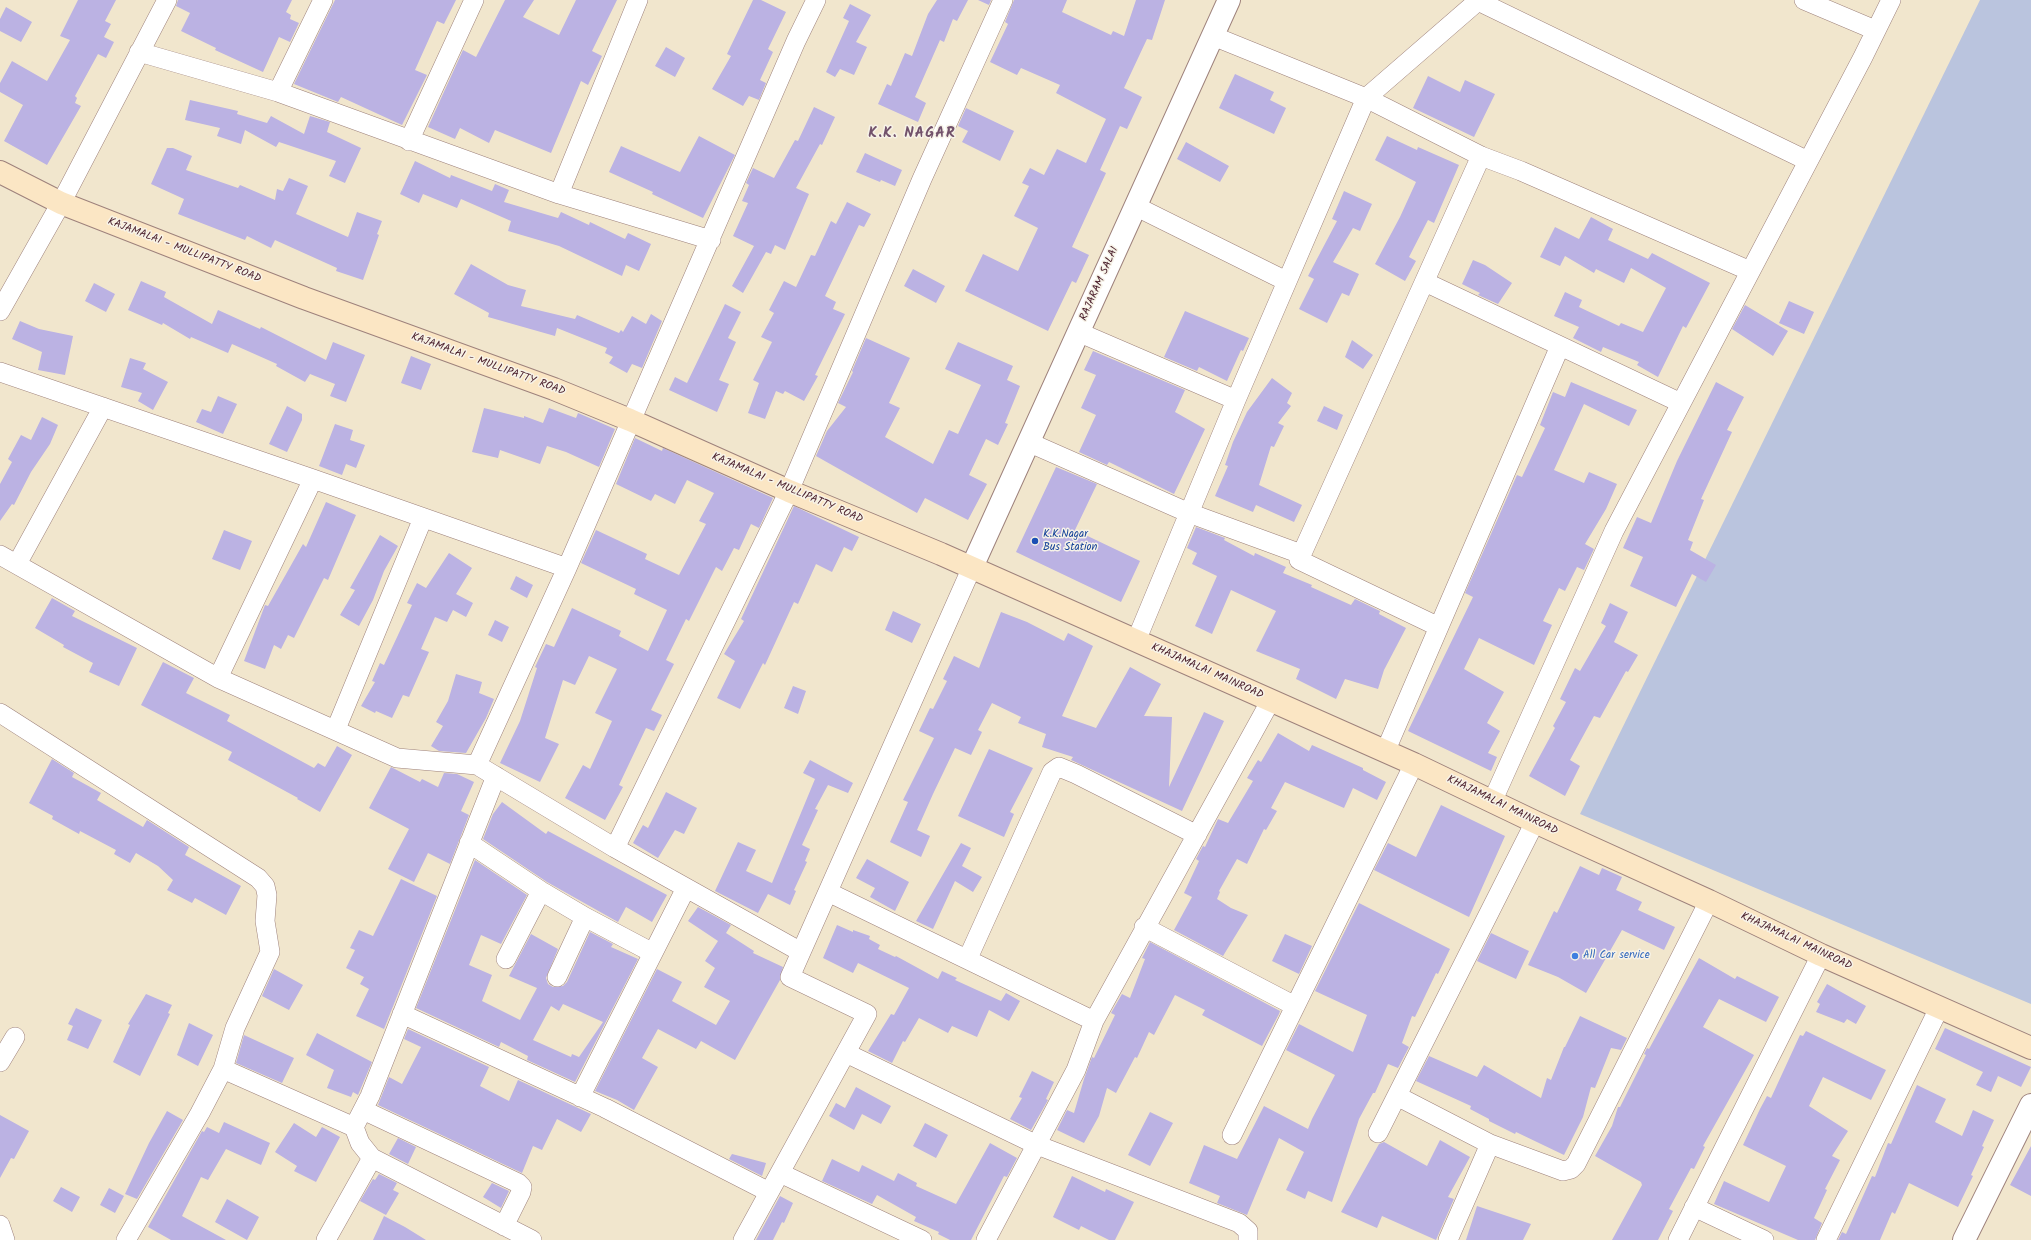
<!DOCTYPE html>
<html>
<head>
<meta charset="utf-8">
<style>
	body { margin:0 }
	canvas { display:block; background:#f1e6cd }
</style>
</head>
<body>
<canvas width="2031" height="1240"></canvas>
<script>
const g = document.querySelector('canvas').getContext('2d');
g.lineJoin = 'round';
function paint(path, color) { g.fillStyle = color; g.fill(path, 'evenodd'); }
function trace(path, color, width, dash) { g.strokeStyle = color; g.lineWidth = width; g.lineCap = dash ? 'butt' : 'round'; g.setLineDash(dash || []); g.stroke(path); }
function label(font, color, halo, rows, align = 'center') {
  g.font = font + ' Kalam,sans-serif'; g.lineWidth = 3; g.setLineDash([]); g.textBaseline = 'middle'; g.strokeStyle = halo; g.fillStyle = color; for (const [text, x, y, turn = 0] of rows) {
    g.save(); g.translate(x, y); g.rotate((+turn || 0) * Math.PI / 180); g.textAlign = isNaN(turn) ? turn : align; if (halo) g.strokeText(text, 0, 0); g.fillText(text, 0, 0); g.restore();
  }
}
const industrial = new Path2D(`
	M1980,0H2031V1004L1580,814Z`);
const building = new Path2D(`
	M78,0H116L105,21L111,24L104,37L114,42L106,58L98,54L75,96L77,98L75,103L81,106L47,165L4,141L23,105L0,92V83L12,61L47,81L70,40L60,36Z
	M178,0H292L286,12L291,15L290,19L299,23L290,42L279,37L263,72L215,50L216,48L181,31L190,13L176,6Z
	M335,0H456L444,24L437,21L415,70L427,75L402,125L341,97L338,102L294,84Z
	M505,0H534L523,17L559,35L576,0H617L592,51L602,56L588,85L581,81L551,153L495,130L489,143L460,128L455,139L428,127L463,50L476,57Z
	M753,0H761L786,12L768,49L773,52L760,80L766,83L759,100L749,96L743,106L712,89L731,56L727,54Z
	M937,0H968L957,21L953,19L944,42L940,40L915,97L926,103L918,122L878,104L887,84L891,86L905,53L912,56L928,14Z
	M978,0H991L989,5Z
	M1014,0H1067L1062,12L1111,35L1113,31L1124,36L1136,0H1165L1152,40L1147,39L1124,88L1142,97L1127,129L1120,126L1100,170L1106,173L1072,247L1089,255L1076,283L1072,281L1048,331L965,291L983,254L1018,271L1038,228L1014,216L1029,186L1022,183L1030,168L1044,175L1057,149L1086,163L1106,119L1056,93L1060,85L1021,68L1017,75L990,62L1008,24L1005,22Z
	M850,4L871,15L856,42L867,47L854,75L840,69L835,77L826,72L849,21L843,18Z
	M6,7L32,22L21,42L0,31V19Z
	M666,47L685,58L675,77L655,66Z
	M1235,74L1274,92L1270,100L1286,108L1274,134L1219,108Z
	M1428,76L1460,92L1465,80L1495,94L1474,137L1413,108Z
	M190,100L238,111L237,114L267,123L271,116L304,134L310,116L330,122L327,132L361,148L345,183L329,176L336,161L279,142L276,147L245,130L241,144L217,136L220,128L185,120Z
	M814,107L835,117L822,145L820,144L796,188L809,194L785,250L775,245L771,254L766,252L743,293L732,286L754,246L733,236L748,203L742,201L749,185L746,183L753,168L774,178L795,140L798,141Z
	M966,108L1014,131L1000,161L962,142L968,131L958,126Z
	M699,136L735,155L703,218L652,194L653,192L609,172L621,146L680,172Z
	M1387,136L1417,150L1418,147L1459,165L1434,223L1428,220L1409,257L1416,261L1405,281L1375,264L1400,217L1416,182L1375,160Z
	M1186,142L1229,166L1220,182L1177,159Z
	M167,148H173L192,156L186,170L238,188L240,185L275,200L277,189L283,191L289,178L308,186L296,214L348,237L357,212L382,221L377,234L379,235L363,280L336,271L337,268L275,240L271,248L247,236L245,240L178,214L184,199L151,184Z
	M865,153L902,170L895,186L881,180L880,182L856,172Z
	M415,161L450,178L451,175L492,191L495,184L509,190L504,202L558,218L561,212L589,225L590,222L625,239L628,233L651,244L639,271L626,265L622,276L559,246L508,231L511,221L461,199L457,208L423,194L419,203L400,194Z
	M1344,191L1372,204L1360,231L1353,228L1333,262L1359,274L1349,296L1342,293L1327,323L1299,309L1314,279L1308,276L1337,221L1332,219Z
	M847,202L871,214L864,227L859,225L825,296L836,302L833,309L845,314L815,375L818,376L804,401L785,391L783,394L776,391L765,419L748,413L759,383L753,380L772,342L761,337L774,313L769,310L784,281L796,287L811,255L815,256L831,221L836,224Z
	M1591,217L1613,229L1608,240L1648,259L1652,253L1710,283L1686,328L1683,326L1658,377L1637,365L1639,362L1603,347L1601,352L1573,338L1579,327L1554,316L1565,292L1582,300L1579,307L1619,326L1621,323L1643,332L1666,288L1631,268L1624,283L1596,269L1594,273L1565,256L1560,266L1540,257L1555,227L1579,239Z
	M1473,260L1485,265L1512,283L1498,304L1478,295L1480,293L1462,284Z
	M471,264L508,285L526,290L521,306L575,319L577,315L619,333L621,330L623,332L632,316L646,324L651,314L662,321L642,368L632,364L627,373L609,363L613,357L605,353L607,348L557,328L555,336L488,317L489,313L454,294Z
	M913,269L945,286L936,303L904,286Z
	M141,281L166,292L164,297L212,324L218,310L260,329L261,327L326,360L333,342L365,355L346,402L330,396L335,384L310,374L305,382L276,366L277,364L232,344L228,353L191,337L190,339L163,323L162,325L128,310Z
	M94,283L115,294L106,312L85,301Z
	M1789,301L1814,312L1804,334L1779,323Z
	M725,304L741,312L728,338L736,342L719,380L729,384L717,412L669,390L675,377L687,383Z
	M1745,305L1788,331L1773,356L1732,329Z
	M1185,311L1249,338L1243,351L1241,350L1227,381L1199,367L1197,371L1164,357Z
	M20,321L39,329L73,336L65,375L38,370L42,352L12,339Z
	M866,338L910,358L889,403L900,408L885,437L933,464L949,430L958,434L981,385L945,369L958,342L1013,366L1007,380L1020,386L1005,423L1008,424L998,445L986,439L969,475L987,484L968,520L925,498L917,513L816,456L827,431L846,407L838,403L853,372L852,371Z
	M1352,340L1373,355L1363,369L1345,357Z
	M1093,351L1185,390L1175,412L1205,429L1174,494L1109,462L1107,465L1079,452L1096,415L1081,408L1096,375L1084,370Z
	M411,356L431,364L421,390L401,383Z
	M130,358L146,363L143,369L168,382L153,410L138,401L142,393L121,387Z
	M1272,378L1292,393L1287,403L1291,406L1278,423L1284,426L1274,447L1271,446L1259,485L1302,505L1294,522L1256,505L1253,512L1215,496L1228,466L1225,465L1233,442L1247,412Z
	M1571,382L1637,410L1629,426L1584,404L1554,470L1584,483L1589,472L1617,484L1606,509L1585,544L1594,549L1584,570L1577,567L1565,591L1559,588L1543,621L1552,625L1534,665L1479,638L1464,669L1504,692L1487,723L1500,731L1488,753L1497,757L1491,771L1408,731L1473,597L1465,593L1517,475L1522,477L1545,428L1540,425L1553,392L1565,397Z
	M1716,382L1744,397L1727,430L1732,432L1701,499L1704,500L1688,540L1693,542L1690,550L1716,565L1706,582L1692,574L1676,607L1630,586L1643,557L1623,548L1637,517L1651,523L1677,461Z
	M218,396L237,404L223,434L196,422L202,409L211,412Z
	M287,406L302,414V420L287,452L269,444Z
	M1324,406L1343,415L1337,430L1317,421Z
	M484,408L524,418V416L543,423L549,408L576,418L578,413L615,429L599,467L566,452L547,446L540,464L500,450L498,458L472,452Z
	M42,417L58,425L50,444L31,472L14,505L12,504L0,521V484L12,462L8,459L21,435L31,440Z
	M335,424L353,430L350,440L365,445L356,468L346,464L342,475L319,466Z
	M635,438L662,451L663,448L773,498L759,528L751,524L739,550L734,548L722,571L716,567L689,621L686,619L666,660L674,664L651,710L662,715L654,731L646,728L619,785L623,787L605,820L565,798L583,765L590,769L612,721L595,713L617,669L589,656L575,685L563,680L545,738L559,744L540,782L500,763L520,721L537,668L535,667L546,644L554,647L572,608L621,631L619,636L648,651L667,610L634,594L636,589L581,563L596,530L647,554L645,559L679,575L706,524L699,521L714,493L687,480L675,504L655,494L651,501L616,484Z
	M1056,467L1097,484L1075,530L1140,561L1121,602L1016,552Z
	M326,502L356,515L328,580L324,578L294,638L288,635L281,649L274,645L265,669L244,661L265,605L268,606L303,544L306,547Z
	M794,506L859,537L852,551L844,547L832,572L816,564L798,604L794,602L765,665L763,663L740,709L717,698L735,661L724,654L744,621L741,619Z
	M1196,527L1225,538L1224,540L1254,556L1255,553L1286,567L1283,573L1312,585L1311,587L1351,605L1355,599L1380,611L1379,614L1406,628L1384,670L1378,689L1345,679L1336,699L1296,679L1300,669L1256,651L1276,611L1231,590L1212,634L1195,626L1217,576L1192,564L1197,553L1187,548Z
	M224,530L252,541L240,570L212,559Z
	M380,535L398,546L384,571L373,600L359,626L340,615L355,590L350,588Z
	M449,553L472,568L456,594L473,603L466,617L453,610L447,622L435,617L421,649L429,652L409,697L403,695L392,718L376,711L375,713L361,706L375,682L372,681L380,663L384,665L412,605L407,603L417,583L426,588Z
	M516,576L533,585L527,598L510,589Z
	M52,598L75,611L72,616L137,648L119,686L89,672L93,663L63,647L64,645L35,628Z
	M1610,603L1628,612L1614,642L1638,655L1628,672L1626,671L1600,718L1594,716L1570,760L1580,766L1565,796L1529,776L1555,728L1553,726L1566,702L1560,699L1575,668L1580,671L1606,626L1601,623Z
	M893,611L921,624L912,643L885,630Z
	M1001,612L1027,622L1064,641L1068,633L1093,646L1062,716L1096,728L1130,667L1161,684L1144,716L1172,717L1169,787L1204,712L1224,721L1182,811L1071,760L1073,757L1042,747L1046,734L1018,723L1021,717L992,703L978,730L982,732L971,755L955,748L933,794L917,830L930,836L921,857L890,842L908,802L903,800L934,738L919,731L930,708L933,709L947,681L943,679L954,656L979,668Z
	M495,620L509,627L502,642L488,635Z
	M163,662L194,678L186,693L230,715L227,721L314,768L318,763L325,767L337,746L352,755L320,812L297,799L298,798L228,760L232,752L141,705Z
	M456,674L482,682L479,693L494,699L486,718L466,753L439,751L431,746L443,726L436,722L448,701Z
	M793,686L806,691L798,714L784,708Z
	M1278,733L1309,751L1312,745L1363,768V770L1386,782L1377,800L1353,788L1344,808L1285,782L1271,808L1277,811L1266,830L1264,829L1247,864L1237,859L1219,891L1220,892L1217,899L1231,908L1248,915L1223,956L1174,930L1192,897L1184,893L1199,861L1196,859L1203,846L1205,847L1218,819L1228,823L1253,781L1247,778L1258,760L1261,762Z
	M989,749L1033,768L1010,812L1014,814L1004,837L958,816Z
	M52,759L74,773L72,777L101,793L97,800L143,827L147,820L189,847L185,855L241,886L226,915L195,898L192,903L167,890L173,880L158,866L136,853L130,863L114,854L116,850L80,831L79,834L52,819L53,816L29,803Z
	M810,760L853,783L848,793L828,785L815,809L818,810L802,845L810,849L805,861L807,862L794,890L796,891L790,905L768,894L758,913L715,891L738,842L756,850L746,871L772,883L815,779L803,773Z
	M391,767L420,782L422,779L438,787L444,773L457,774L474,782L461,811L469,815L450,864L428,853L414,882L388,869L409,829L369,808Z
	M666,792L697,808L684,834L675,830L658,858L633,843L643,825L648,828Z
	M502,802L546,834L548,831L667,895L652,922L626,907L618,922L547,882L483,839L493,814Z
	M1441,805L1505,836L1469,917L1374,870L1388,843L1416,857Z
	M961,843L971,848L962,866L982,877L973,892L955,881L933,929L916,921Z
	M867,859L909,882L895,911L870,897L875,888L856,878Z
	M475,860L527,895L501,944L481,935L469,965L492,975L482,1001L520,1020L537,988L509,976L531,934L558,949L546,978L548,984L553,987L563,986L567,982L590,932L613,944L611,947L638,959L575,1082L527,1060L528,1056L501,1042L499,1047L416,1008ZM563,1004L603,1022L579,1057L572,1054L571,1057L533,1040L551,1006L559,1011Z
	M1580,866L1599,875L1602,868L1622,877L1616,890L1642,902L1638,910L1675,927L1664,950L1622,930L1586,993L1558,977L1528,965L1554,911L1557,913Z
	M401,879L437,896L384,1029L356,1016L369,989L360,984L364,977L346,968L355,950L350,948L359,930L373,936Z
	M1359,903L1450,949L1438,974L1436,973L1415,1017L1412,1016L1402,1043L1409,1047L1398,1068L1388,1064L1375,1093H1373L1359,1119L1332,1202L1308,1191L1305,1199L1286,1190L1304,1152L1279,1138L1247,1215L1217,1203L1220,1196L1189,1183L1204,1145L1237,1159L1264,1106L1308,1129L1312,1119L1335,1075L1286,1050L1299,1024L1353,1052L1367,1015L1315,991Z
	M698,907L731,925L726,933L754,951L753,953L783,967L780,980L735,1060L701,1041L696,1049L658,1029L642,1058L658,1067L634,1110L617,1100L595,1091L657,969L682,982L672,1001L716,1025L730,1001L704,987L715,968L705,961L718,941L688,921Z
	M837,925L853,932V930L870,936L869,939L880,945L878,949L895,957L896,956L938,979L942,971L957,978L955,980L1001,1001L1006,993L1020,1001L1009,1021L989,1010L977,1037L952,1026L948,1033L919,1018L905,1042L903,1041L892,1063L868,1051L891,1014L894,1015L909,988L858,963L853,973L823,958Z
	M1491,933L1529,951L1516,979L1477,961Z
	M1285,934L1312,946L1299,974L1272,961Z
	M1150,942L1280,1011L1279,1014L1262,1046L1202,1015L1205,1010L1175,995L1154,1035L1149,1032L1137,1058L1135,1057L1116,1093L1107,1088L1099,1116L1084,1143L1057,1130L1067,1110L1074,1113L1084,1079L1092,1057L1094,1058L1115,1015L1111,1013L1122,994L1130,998L1145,959L1142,958Z
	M1699,958L1735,979L1737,976L1779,997L1766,1022L1719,999L1703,1027L1754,1055L1703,1146L1705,1147L1694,1169L1691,1168L1669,1209L1673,1211L1658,1240H1612L1642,1185L1641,1182L1595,1156L1612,1126L1618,1107H1620L1646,1055L1644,1054L1647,1048L1649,1049Z
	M274,969L303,985L289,1010L262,996Z
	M1827,984L1866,1006L1856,1024L1847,1019L1844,1023L1816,1012L1820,1004L1817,1002Z
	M146,994L172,1005L168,1013L170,1014L140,1076L113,1062L130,1025L128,1024Z
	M76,1008L102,1020L88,1049L67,1040L73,1026L68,1024Z
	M1580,1016L1627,1038L1621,1050L1611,1048L1595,1088L1591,1087L1583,1117L1564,1155L1516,1132L1515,1134L1489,1121V1119L1470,1109L1471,1106L1416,1081L1429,1056L1477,1077L1484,1065L1541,1098L1547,1078L1551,1080L1564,1047H1565Z
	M189,1023L213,1035L198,1066L177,1055Z
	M1945,1028L2031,1067L2021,1087L1998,1076L1991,1092L1976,1085L1983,1072L1935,1049Z
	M408,1029L489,1067L480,1086L509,1101L518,1080L591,1114L581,1132L557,1119L542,1150L533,1146L522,1173L378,1105L389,1077L402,1084L421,1047L404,1039Z
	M1806,1031L1886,1070L1871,1100L1823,1077L1809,1106L1848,1131L1832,1156L1840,1160L1825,1189L1827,1190L1814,1218L1822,1223L1815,1240H1798L1714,1204L1724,1181L1769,1202L1786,1166L1743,1145L1760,1109L1767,1096L1771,1098L1800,1035L1803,1036Z
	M317,1033L372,1062L358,1095L353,1092L351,1097L327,1088L334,1070L306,1055Z
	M244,1035L294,1058L282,1083L236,1063Z
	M1032,1071L1054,1082L1046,1099L1048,1100L1031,1130L1010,1119L1022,1098L1019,1097Z
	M1917,1085L1946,1099L1935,1122L1962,1136L1973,1110L1994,1120L1982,1146L1984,1147L1971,1175L1973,1176L1958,1207L1909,1183L1895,1214L1892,1212L1880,1240H1838L1842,1232L1846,1234L1872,1176L1875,1177L1888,1143L1891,1144Z
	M856,1087L891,1106L881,1124L862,1114L854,1130L829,1116L836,1103L845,1108Z
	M167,1111L183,1120L137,1199L125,1194L149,1143Z
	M1150,1112L1173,1123L1150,1166L1128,1155Z
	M0,1115L29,1131L14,1159L11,1158L0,1178Z
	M224,1122L270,1143L261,1165L226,1149L208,1180L201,1177L182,1216L226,1240H171L148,1227L202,1131L204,1132L207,1127L219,1133Z
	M294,1123L316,1137L322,1127L340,1137L316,1182L294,1171L297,1166L275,1152Z
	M925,1123L948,1135L936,1158L913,1146Z
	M398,1138L416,1147L408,1164L389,1154Z
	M1440,1140L1470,1157L1448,1197L1454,1199L1436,1240L1382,1216L1377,1228L1341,1212L1379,1144L1384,1142L1427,1166Z
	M990,1143L1017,1158L1007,1177L1004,1176L971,1240H950L938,1234L939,1232L914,1221L916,1217L877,1195L872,1204L822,1181L832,1159L859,1172L862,1165L894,1181L898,1173L917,1183L916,1186L956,1204Z
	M2031,1146V1196L2010,1185Z
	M732,1154L766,1163L762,1176L729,1159Z
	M379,1174L397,1183L393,1190L399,1193L386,1215L360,1201L373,1179L375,1180Z
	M1072,1176L1105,1192L1106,1189L1134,1202L1115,1240H1109L1081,1226L1079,1230L1053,1217Z
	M492,1183L509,1191L501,1208L483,1197Z
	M61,1187L80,1197L72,1212L53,1201Z
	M109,1188L124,1196L115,1213L100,1205Z
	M780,1196L793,1203L784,1223L782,1222L773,1240H756Z
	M227,1199L259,1217L247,1240L215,1222Z
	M1477,1206L1531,1224L1523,1240H1466Z
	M384,1216L405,1227L426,1240H373Z`);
const minor = new Path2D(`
	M1804,0L1875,30
	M1478,1L1808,161
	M1213,36L1366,98L1481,156L1521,171L1750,271
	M139,52L278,92L559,194L711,240
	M278,92L323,0
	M409,141L474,0
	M559,194L638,0
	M1135,206L1286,281
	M1425,282L1681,403
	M0,311L61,203L167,0
	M1078,332L1236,400
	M0,372L313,479L567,568
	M1028,442L1189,513L1301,554
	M0,555L218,678L397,758L477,765
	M17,564L103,407
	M1439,627L1299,560L1481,156
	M1136,641L1236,400L1366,98L1479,0
	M218,678L313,479
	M0,713L258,878L265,886L267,895L265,921L270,952L235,1028L223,1069
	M336,729L423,518
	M1385,752L1560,346
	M1492,802L1614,531L1863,57L1891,0
	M469,843L541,891L585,917L653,953
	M615,848L789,491L922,179L1003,0
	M828,892L1094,1021
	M1144,927L1295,1006
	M801,952L615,848L477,765L567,568L796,41L816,0
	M968,958L1052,772L1059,767L1076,774L1197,835
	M506,959L541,891
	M557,977L585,917
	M402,1014L605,1108L769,1192
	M846,1053L1037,1145L1239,1223L1248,1231V1240
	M0,1062L15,1037
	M1397,1096L1490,1144L1563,1171L1571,1169L1576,1164L1709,901
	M580,1097L686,888
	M363,1110L518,1183L522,1187L521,1192L504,1226
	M354,1127L360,1143L372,1158L532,1240
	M1378,1133L1535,822
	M1232,1135L1414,764
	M780,1173L922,1240
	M1694,1207L1764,1240
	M0,1225L5,1240
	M126,1240L200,1113L223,1069L354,1127L370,1096L496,776
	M326,1240L372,1158
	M743,1240L867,1014L790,977L972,567
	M986,1240L1076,1070L1094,1021L1271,700
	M1448,1240L1490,1144
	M1678,1240L1821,955
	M1826,1240L1939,1008`);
const tertiary = new Path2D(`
	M972,567L1229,0
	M1964,1240L2031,1105`);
const secondary = new Path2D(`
	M0,172L61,203L304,298L554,389L630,420L789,491L941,554L1414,764L1535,822L1709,901L1821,955L2031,1048`);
const markers = [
	[1035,541,4,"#1a4fb4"],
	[1575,956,4,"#3f7fe0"]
];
const streetNames = [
	["KAJAMALAI - MULLIPATTY ROAD",184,251,21],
	["RAJARAM SALAI",1100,284,-66],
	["KAJAMALAI - MULLIPATTY ROAD",488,365,20],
	["KAJAMALAI - MULLIPATTY ROAD",787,489,23],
	["KHAJAMALAI MAINROAD",1207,672,24],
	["KHAJAMALAI MAINROAD",1502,806,26],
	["KHAJAMALAI MAINROAD",1796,942,25]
];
const transitNames = [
	["K.K.Nagar",1043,535],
	["Bus Station",1043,548]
];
const shopNames = [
	["All Car service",1583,956]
];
const districtNames = [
	["K.K. NAGAR",912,134]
];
paint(industrial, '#bac4de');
paint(building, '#bbb2e3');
trace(minor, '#9e827c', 20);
trace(tertiary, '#9e827c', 24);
trace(secondary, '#9e827c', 24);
trace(minor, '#fff', 19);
trace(tertiary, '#fff', 22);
trace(secondary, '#fbe6c4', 22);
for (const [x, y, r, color] of markers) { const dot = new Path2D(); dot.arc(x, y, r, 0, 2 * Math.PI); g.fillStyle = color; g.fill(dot); trace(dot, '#f7f3e8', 1.5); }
label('11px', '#4a1f2b', '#f7f3e8', streetNames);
label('11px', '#164399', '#f7f3e8', transitNames, 'left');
label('11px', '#366cbe', '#f7f3e8', shopNames, 'left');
g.letterSpacing = '1px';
label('bold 15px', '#72526b', '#f7f3e8', districtNames);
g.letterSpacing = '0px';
</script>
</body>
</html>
